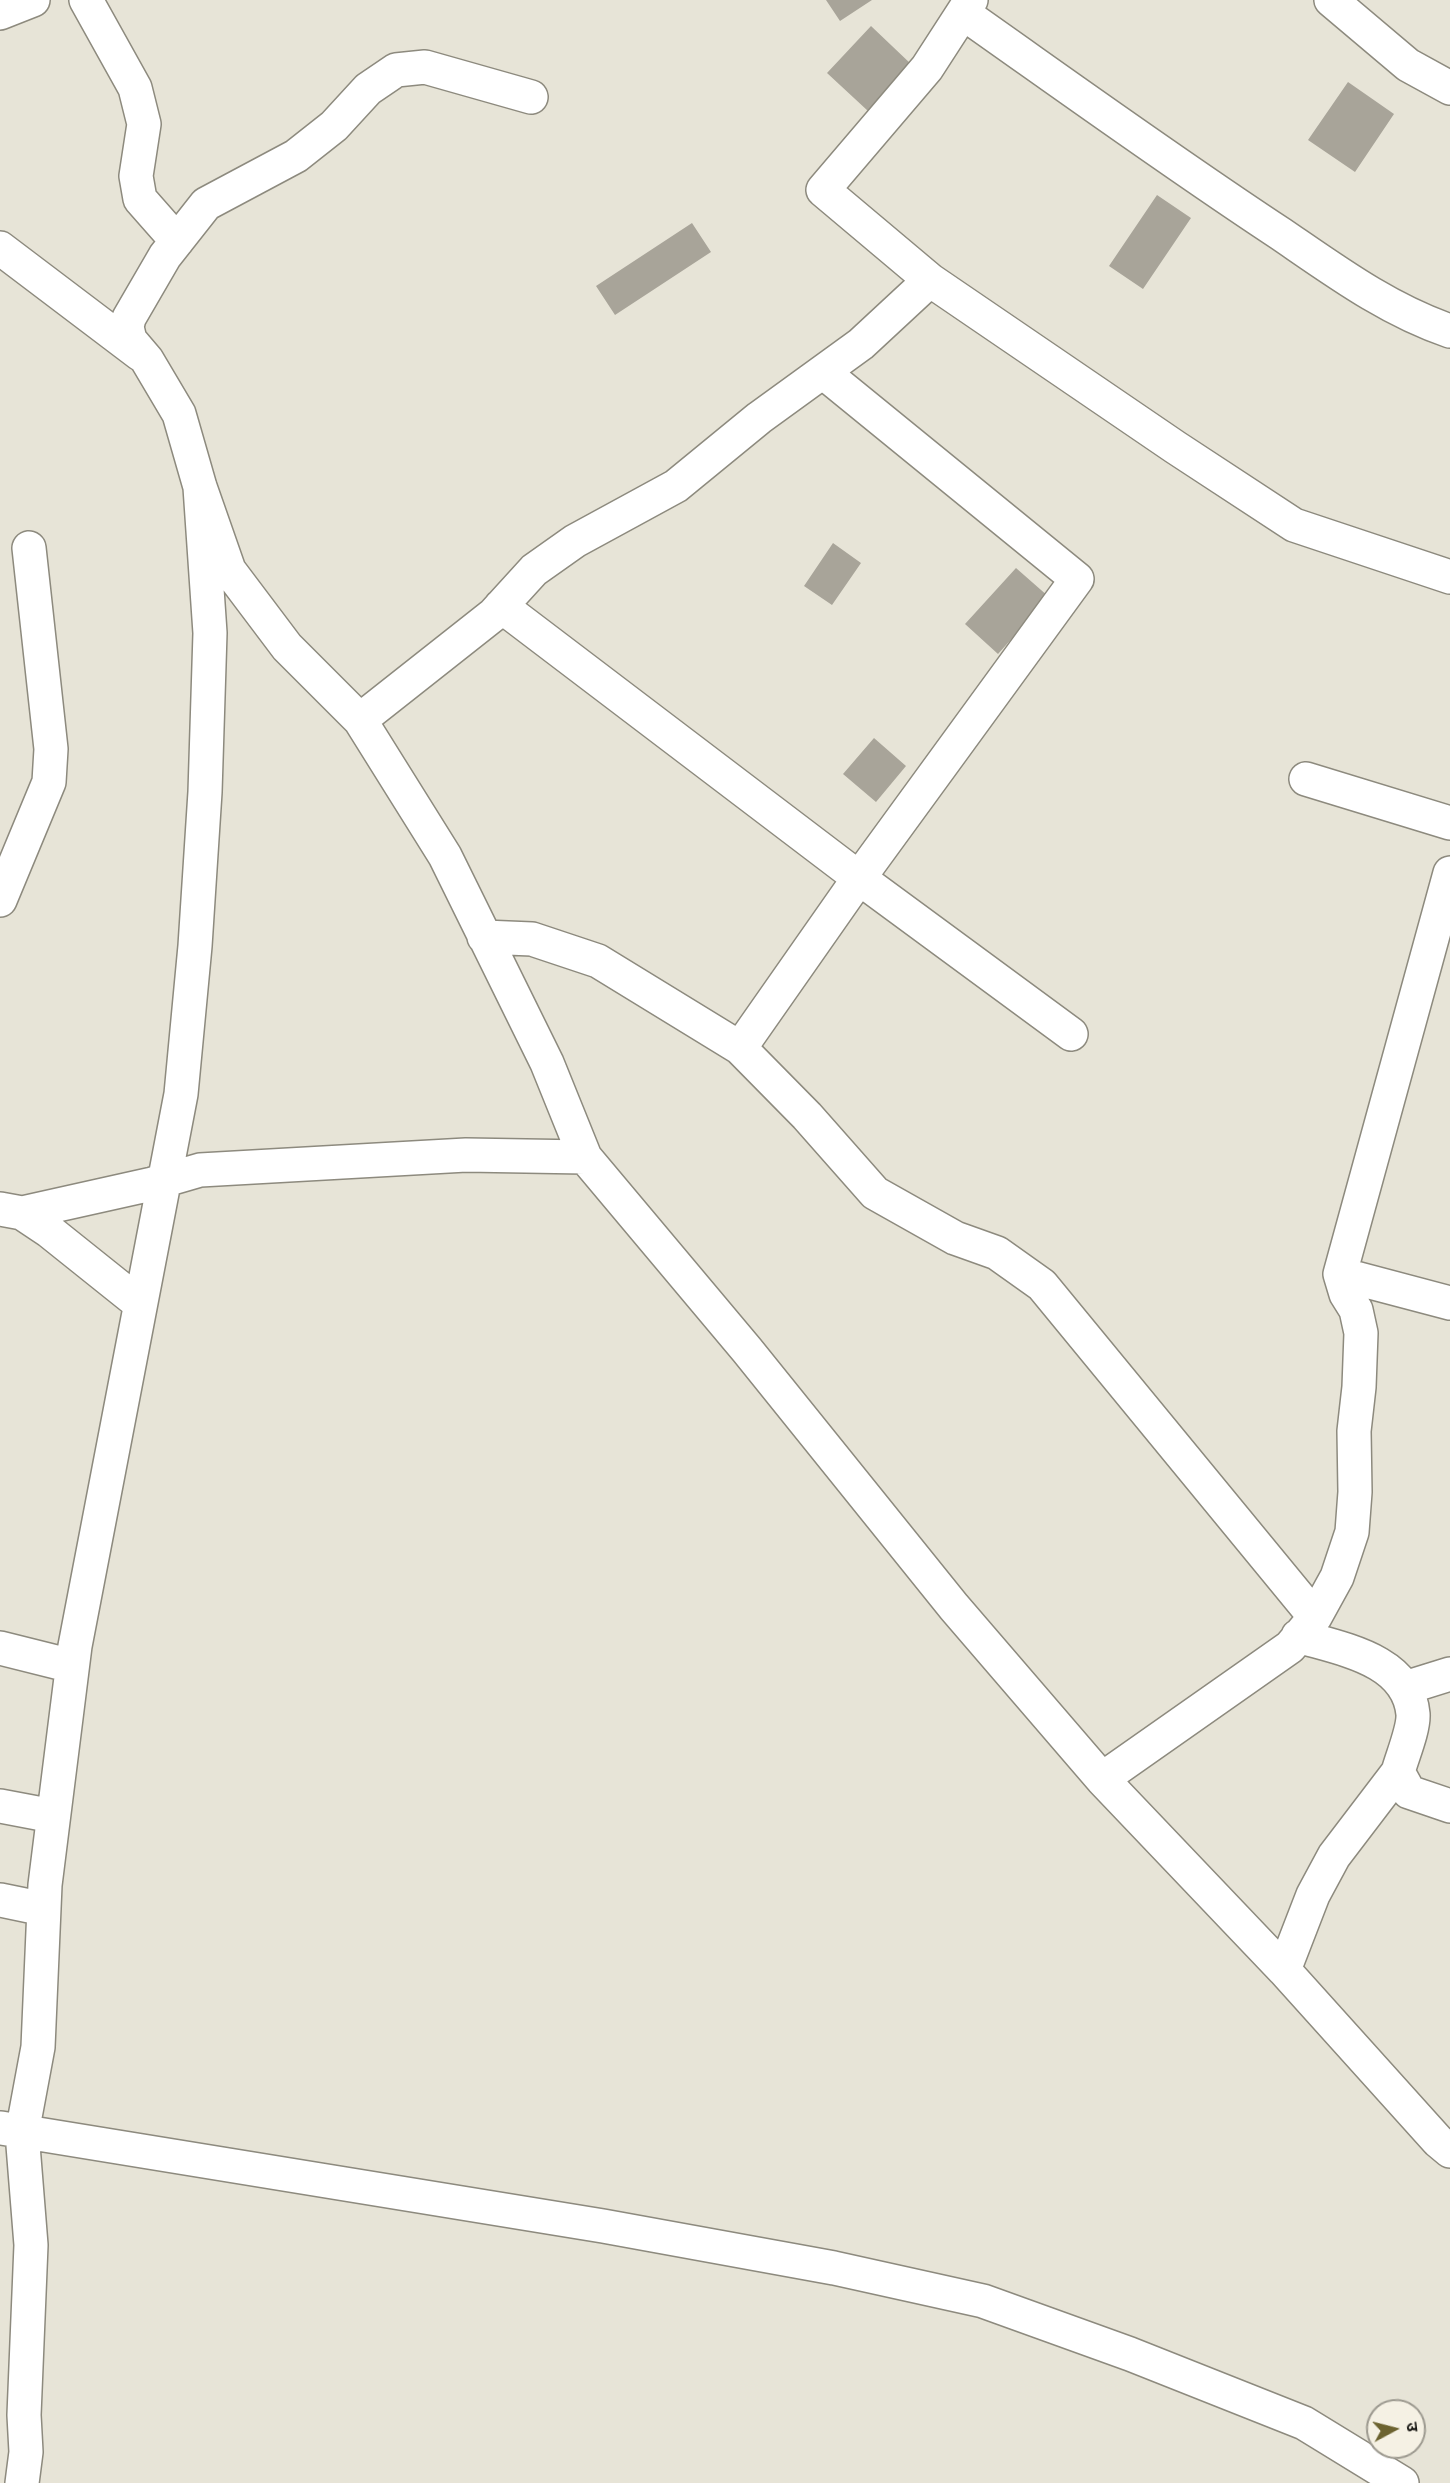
<!DOCTYPE html>
<html>
<head>
<meta charset="utf-8">
<style>
	body { margin:0 }
	#map { position:relative; width:1450px; height:2483px; overflow:hidden; background:#e7e4d7; font-family:"Public Sans","Noto Sans Devanagari",sans-serif }
	canvas { display:block }
	.north { position:absolute; left:1366px; top:2399px; width:60px; height:60px; box-sizing:border-box; background:#f5f1e4; border:2px solid #9d9a90; border-radius:50%; rotate:83deg; font-size:16px; font-weight:700; line-height:24px; text-align:center; color:#181713 }
	.north::after { content:''; display:block; margin:auto; width:21px; height:27px; background:#6c6330; clip-path:polygon(50% 0,100% 100%,50% 72%,0 100%) }
</style>
</head>
<body>
<div id="map">
<canvas width="1450" height="2483"></canvas>
<div class="north">उ</div>
</div>
<script>
const g = document.querySelector('canvas').getContext('2d');
g.lineJoin = 'round';
function paint(path, color) { g.fillStyle = color; g.fill(path, 'evenodd'); }
function trace(path, color, width, dash) { g.strokeStyle = color; g.lineWidth = width; g.lineCap = dash ? 'butt' : 'round'; g.setLineDash(dash || []); g.stroke(path); }
const building = new Path2D(`
	M826,0H872L840,21Z
	M871,26L912,65L868,111L827,73Z
	M1348,82L1394,114L1355,172L1308,140Z
	M1157,195L1191,218L1143,289L1109,266Z
	M692,223L711,252L615,315L596,286Z
	M833,543L861,563L832,605L804,586Z
	M1016,568L1049,597L998,654L965,624Z
	M874,738L906,766L876,802L843,774Z`);
const minor = new Path2D(`
	M86,0L135,88L144,124L136,176L140,199L177,241
	M971,0L927,68L823,190L930,280L1175,447L1294,525L1450,577
	M1331,0L1408,65L1450,88
	M0,13L33,0
	M963,13C1068,87 1173,163 1281,234C1335,271 1388,310 1450,331
	M531,97L425,67L396,70L368,89L334,126L296,156L206,204L165,256L129,318L127,327L130,340L147,360L179,414L200,487L229,570L287,647L360,720L445,856L547,1063L585,1157
	M0,248L140,354
	M501,606L859,878L1077,579L823,372
	M360,720L493,615L534,570L575,541L676,486L759,418L861,344L930,280
	M1306,779L1450,823
	M1450,873L1340,1274L1450,1303
	M0,900L49,782L51,749L29,548
	M484,937L532,939L598,961L740,1048L807,1116L875,1193L955,1238L997,1253L1042,1285L1315,1617
	M740,1048L859,878L1071,1034
	M0,1209L22,1213L152,1184L200,1170L466,1155L585,1157L747,1350L954,1607L1102,1779L1284,1970L1438,2141L1450,2151
	M22,1213L49,1231L139,1303
	M1298,1636C1341,1649 1408,1659 1413,1714C1414,1729 1402,1757 1398,1772L1409,1792L1450,1806
	M0,1648L72,1666
	M1405,1688L1450,1674
	M1102,1779L1290,1647L1315,1617L1337,1577L1352,1532L1355,1492L1354,1431L1359,1387L1361,1333L1356,1310L1346,1294L1340,1274
	M0,1806L53,1816
	M0,1900L44,1909
	M1284,1970L1313,1895L1334,1856L1398,1772
	M1,2128L603,2226L834,2268L983,2301L1130,2354L1304,2423L1402,2483
	M22,2483L26,2452L24,2415L31,2245L22,2133L38,2047L45,1885L75,1646L181,1094L195,946L205,792L210,633L200,487`);
paint(building, '#a8a499');
trace(minor, '#8d8a7e', 36);
trace(minor, '#fff', 33);
</script>
</body>
</html>
